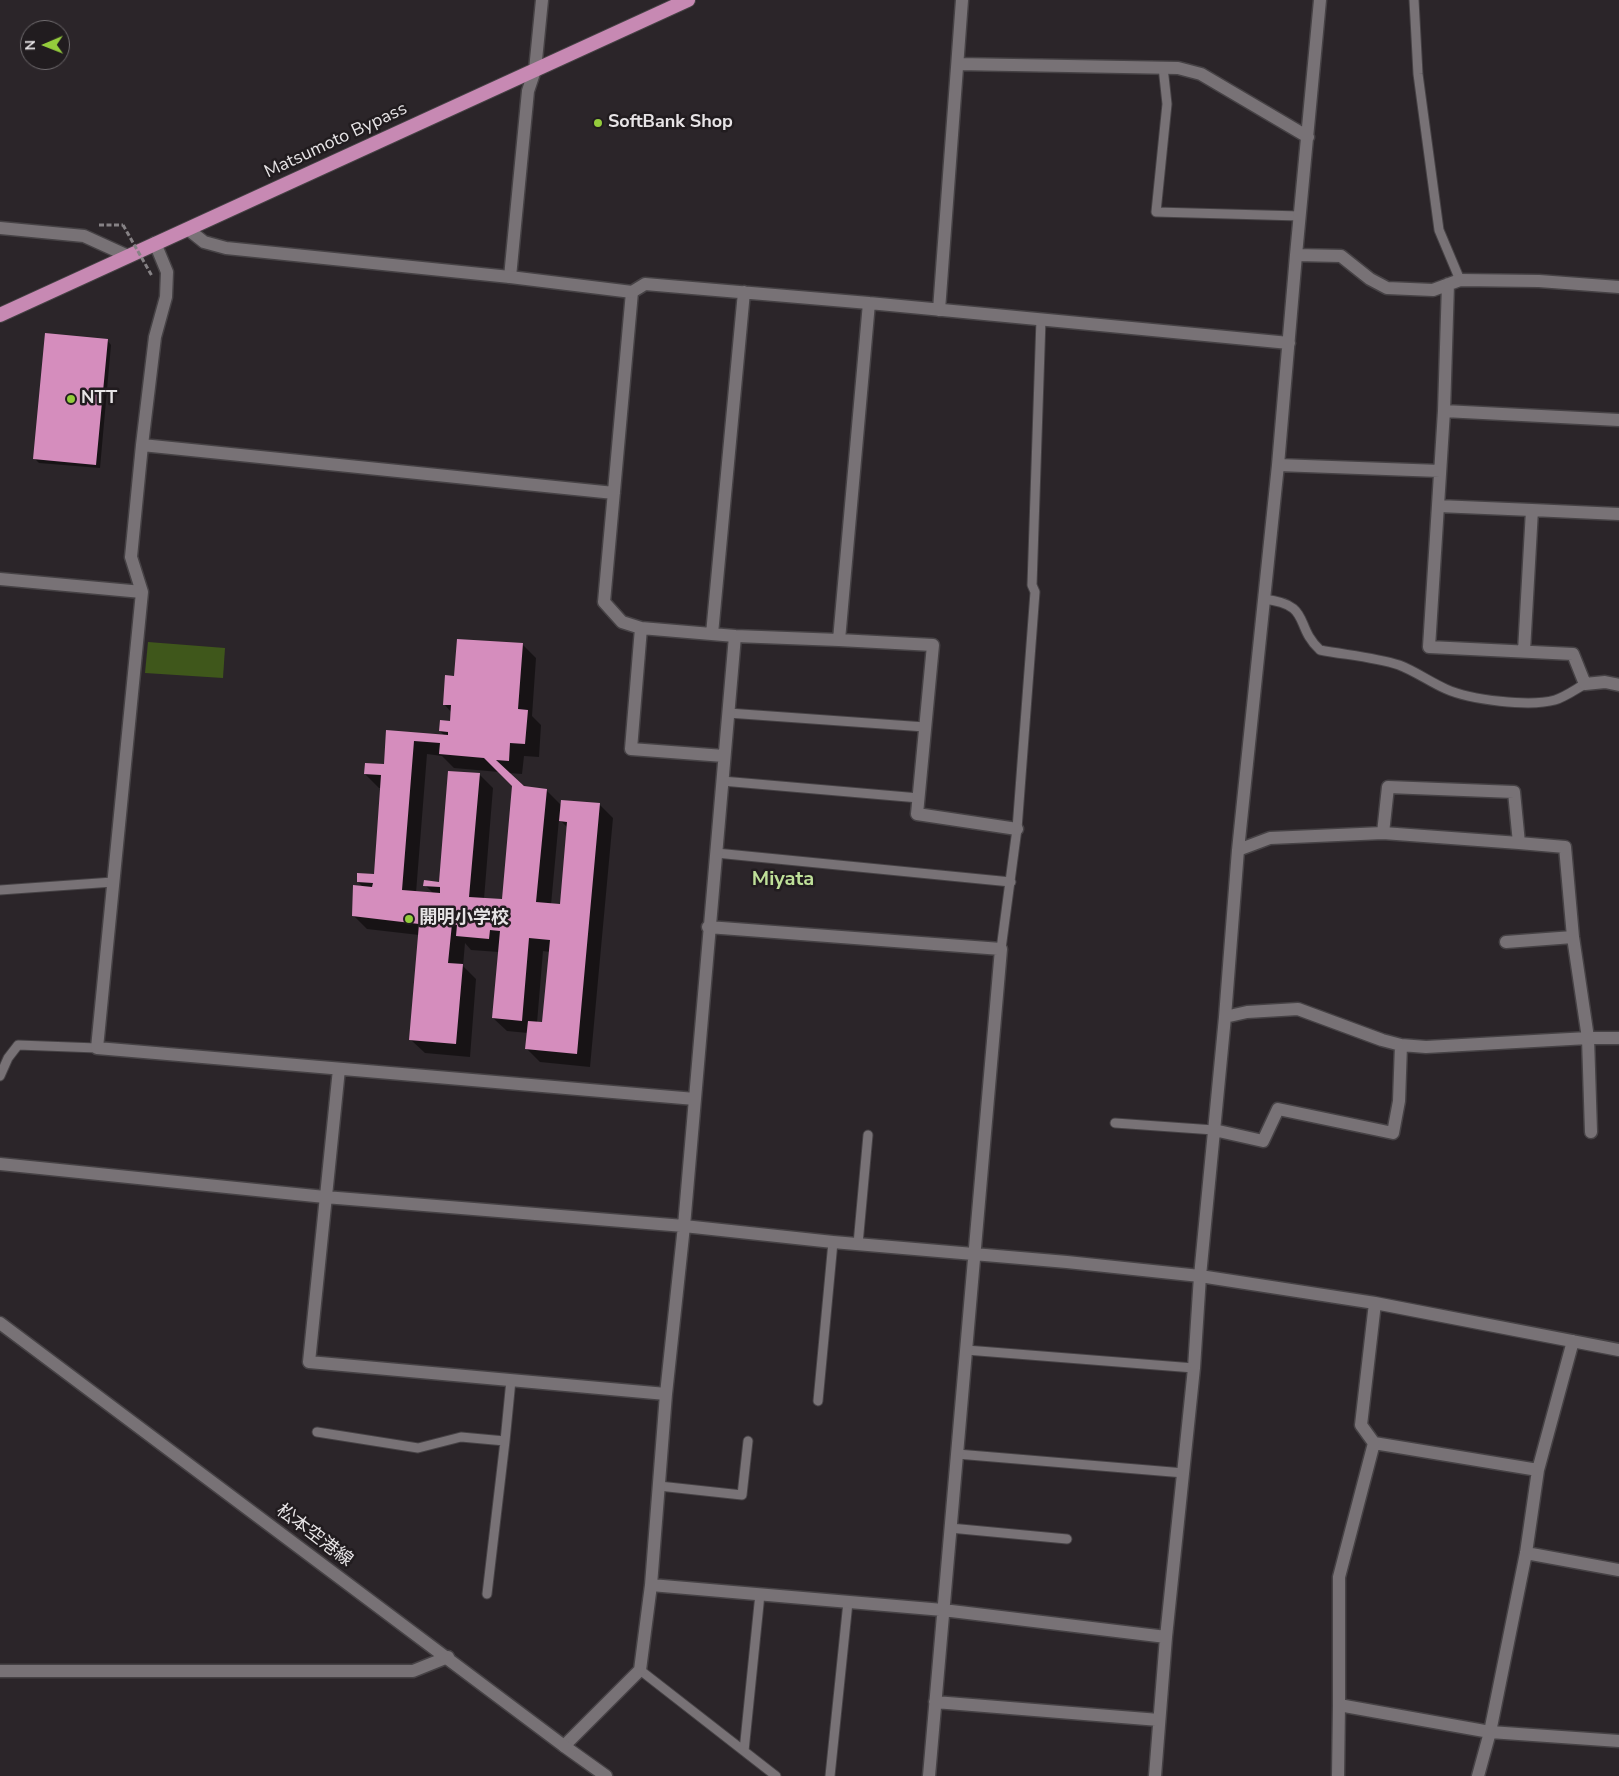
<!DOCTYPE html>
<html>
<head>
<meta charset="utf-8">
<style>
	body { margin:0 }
	#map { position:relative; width:1619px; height:1776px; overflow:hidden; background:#2b2529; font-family:"Nunito Sans",sans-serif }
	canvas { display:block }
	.north { position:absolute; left:20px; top:20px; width:50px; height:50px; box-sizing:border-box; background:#211c1f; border:1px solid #706c6f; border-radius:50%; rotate:269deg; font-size:14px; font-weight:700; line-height:20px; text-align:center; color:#e7e4e6 }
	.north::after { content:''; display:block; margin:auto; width:18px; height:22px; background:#94cc3c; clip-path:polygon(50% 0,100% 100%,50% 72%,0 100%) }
</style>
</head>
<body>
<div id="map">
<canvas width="1619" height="1776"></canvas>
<div class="north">N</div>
</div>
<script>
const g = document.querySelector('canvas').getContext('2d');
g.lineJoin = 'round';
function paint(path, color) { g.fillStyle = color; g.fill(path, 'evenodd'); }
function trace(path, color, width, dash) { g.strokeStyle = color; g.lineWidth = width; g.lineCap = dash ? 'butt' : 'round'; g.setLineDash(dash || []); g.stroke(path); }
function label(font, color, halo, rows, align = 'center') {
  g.font = font + ' "Nunito Sans","Noto Sans JP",sans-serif'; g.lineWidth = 5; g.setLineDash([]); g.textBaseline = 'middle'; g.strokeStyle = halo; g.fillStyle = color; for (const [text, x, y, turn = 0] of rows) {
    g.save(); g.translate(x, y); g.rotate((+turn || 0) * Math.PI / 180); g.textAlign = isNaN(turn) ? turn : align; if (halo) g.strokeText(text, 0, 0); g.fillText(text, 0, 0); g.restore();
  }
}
const green = new Path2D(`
	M148,642L225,648L223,678L145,673Z`);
const shadow = new Path2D(`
	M107,340L111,345L100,468L39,463L35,459Z
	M522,644L536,658L532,716L541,725L539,757L524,756L522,774L508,773L524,788L546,790L562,806L599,804L613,818L590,1067L540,1062L527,1049L528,1033L507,1031L493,1018L499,952L471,950L465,943L463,966L476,979L470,1057L425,1053L411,1040L419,935L367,929L353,915L363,887L358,882L375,876L381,788H379L365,774L385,765L387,732L445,736L440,731L451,722L452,713L444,704L455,677ZM427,754L442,756L454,768L499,772L513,786L503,901L484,899L493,788L479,774L440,883L425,885L434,894L416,893ZM559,819L568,828L561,906L551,905ZM543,951L550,952L543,1024L537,1023Z`);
const building = new Path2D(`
	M45,333L108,339L96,465L33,459Z
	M457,639L523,643L518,709L528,710L525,744L510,743L509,761L496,760L524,786L547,789L536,902L560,904L567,822L559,821L561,800L600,803L577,1054L525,1049L528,1021L542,1022L550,940L529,938L522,1021L492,1018L500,931L490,930L489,939L456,936L457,925L452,924L448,963L463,964L456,1044L409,1040L419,924L352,916L353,885L372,887L373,883L357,882V873L374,874L381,775L364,774L365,763L384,764L386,730L448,735V732L439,731L440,720L450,721L451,705H443L445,675L454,676ZM414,741L440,743L439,754L484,758L512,786L502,899L469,897L480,773L448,771L439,882L424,880L423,886L440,887V893L402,890Z`);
const path = new Path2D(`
	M99,225H123`);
const service = new Path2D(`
	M1414,0L1418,74L1439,230L1460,280
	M1163,67L1167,104L1156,212L1300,216
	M1264,599C1313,605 1293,625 1320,650C1346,655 1374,657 1399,665C1415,671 1430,682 1446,689C1470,700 1530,707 1555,700C1565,697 1576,689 1585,684
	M728,713L925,727
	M722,781L919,798
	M716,853L1011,882
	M0,890L113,882
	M1001,949L1017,829L1035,592L1032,585L1041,319
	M0,1076L8,1058L18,1045L97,1048
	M1115,1123L1214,1130
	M858,1244L868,1135
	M966,1350L1194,1368
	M818,1401L833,1242
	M317,1432L418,1448L461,1437L505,1441L511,1380
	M957,1454L1184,1473
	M659,1486L742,1495L748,1441
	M950,1528L1067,1539
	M487,1594L505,1441
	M640,1670L776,1776
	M744,1751L760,1594
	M830,1776L848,1602`);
const minor = new Path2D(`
	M958,64L1178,68L1201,74L1308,137
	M0,228L84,236L128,256
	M155,243L167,272L166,297L155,337L142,445L131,557L142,592L97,1048L695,1099
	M1296,255L1341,256L1370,279L1387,288L1433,290L1460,280L1539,281L1619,287
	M510,277L528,91L535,70
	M1448,284L1444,411L1429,647L1573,654L1585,684L1605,682L1619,685
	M869,303L839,640L735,636L641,628L622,622L604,602L632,292L645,284L869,303L1289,343
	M939,310L962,0
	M1444,411L1619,420
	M142,445L614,493
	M1278,465L1440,471
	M1438,506L1532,510
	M0,579L142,592
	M641,628L631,749L724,756
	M712,634L744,292
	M839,640L933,645L917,814L1017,829
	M1524,651L1532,510L1619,514
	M1383,833L1519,843
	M1238,850L1270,838L1383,833L1388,787L1514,792L1519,843L1565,847L1573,937L1588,1038L1591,1132
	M708,927L1001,949L929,1776
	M1506,942L1573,937
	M1225,1017L1247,1012L1298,1009L1382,1040L1401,1045L1426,1047L1588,1038H1619
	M339,1069L309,1362L666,1394
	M1214,1130L1263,1141L1278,1109L1393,1133L1399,1101L1401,1045
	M0,1164L325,1197L684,1226L833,1242L1067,1262L1200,1276L1375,1303L1619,1350
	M1375,1303L1361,1425L1374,1443L1339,1577V1705L1490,1732L1619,1741
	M1374,1443L1538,1470
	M1526,1553L1619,1570
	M651,1585L943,1610L1166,1637
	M935,1702L1159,1720
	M564,1746L640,1670L651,1585L666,1394L684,1226L735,636
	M1155,1776L1166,1637L1194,1368L1200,1276L1225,1017L1238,850L1278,465L1296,255L1320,0
	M1338,1776L1339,1705
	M1478,1776L1490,1732L1526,1553L1538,1470L1573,1341`);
const tertiary = new Path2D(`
	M535,70L542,0
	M189,230L204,242L226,248L510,277L632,292
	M0,1671H413L448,1657`);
const secondary = new Path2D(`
	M0,1323L564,1746L606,1776`);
const trunk = new Path2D(`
	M0,315L688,0`);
const pathBridge = new Path2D(`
	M123,225L152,276`);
const markers = [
	[598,123,5,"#94cc3c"],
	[71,399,5,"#94cc3c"],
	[409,919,5,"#94cc3c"]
];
const poiNames = [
	["SoftBank Shop",608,123],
	["NTT",81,399],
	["開明小学校",419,919]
];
const streetNames = [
	["Matsumoto Bypass",336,141,-25],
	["松本空港線",314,1536,37]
];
const quarterNames = [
	["Miyata",783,880]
];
paint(green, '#3f571b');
paint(shadow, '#0007');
paint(building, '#d58dbd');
trace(service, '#464245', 11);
trace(minor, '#464245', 15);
trace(tertiary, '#464245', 15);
trace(secondary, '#464245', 15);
trace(trunk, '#464245', 16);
trace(path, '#868285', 3, [5, 2.5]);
trace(service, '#787276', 9);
trace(minor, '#787276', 12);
trace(tertiary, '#787276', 12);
trace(secondary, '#787276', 12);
trace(trunk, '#c789b3', 14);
trace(pathBridge, '#868285', 3, [5, 2.5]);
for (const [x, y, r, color] of markers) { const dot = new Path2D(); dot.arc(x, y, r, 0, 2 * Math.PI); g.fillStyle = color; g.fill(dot); trace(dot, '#211c1f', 2); }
label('bold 18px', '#e7e4e6', '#211c1f', poiNames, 'left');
label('18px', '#e7e4e6', '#211c1f', streetNames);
label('bold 20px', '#bfe099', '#211c1f', quarterNames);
</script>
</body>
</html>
